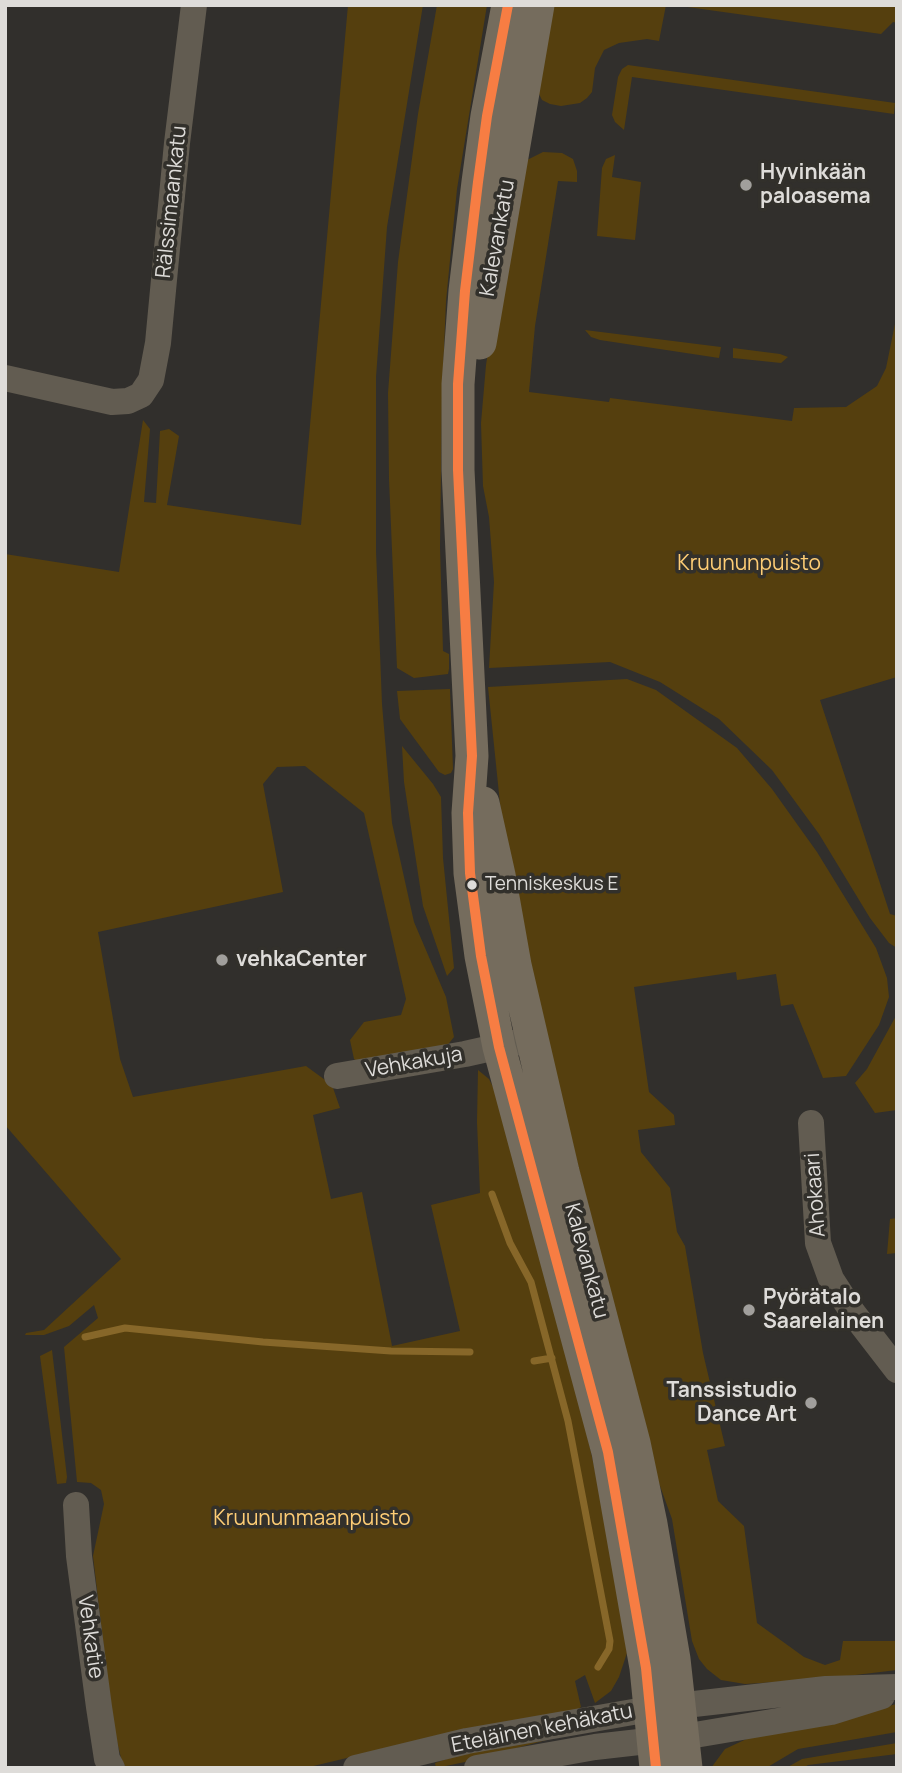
<!DOCTYPE html>
<meta charset="utf-8">
<style>
body{margin:0}
#map{position:relative;width:902px;height:1773px;overflow:hidden;background:#312f2c;font-family:Manrope,sans-serif}
canvas{display:block}
.frame{position:absolute;inset:0;border:7px solid #dedcd9;pointer-events:none}
</style>
<div id="map">
<canvas width="902" height="1773"></canvas>
<div class="frame"></div>
</div>
<script>
const ctx = document.querySelector('canvas').getContext('2d');
ctx.lineJoin = 'round';
function fillPath(path, color) {
  ctx.fillStyle = color;
  ctx.fill(path, 'evenodd');
}
function poly(rows) {
  const path = new Path2D();
  for (const r of rows) {
    path.moveTo(r[0], r[1]);
    for (let i = 2; i < r.length; i += 2) path.lineTo(r[i], r[i + 1]);
  }
  return path;
}
function trace(path, color, width, dash) {
  ctx.strokeStyle = color;
  ctx.lineWidth = width;
  ctx.lineCap = dash ? 'butt' : 'round';
  ctx.setLineDash(dash || []);
  ctx.stroke(path);
}
function write(font, color, halo, rows, align = 'center') {
  ctx.font = font + ' Manrope,sans-serif';
  ctx.lineWidth = 7;
  ctx.setLineDash([]);
  ctx.textBaseline = 'middle';
  ctx.strokeStyle = halo;
  ctx.fillStyle = color;
  for (const [text, x, y, turn = 0] of rows) {
    ctx.save();
    ctx.translate(x, y);
    ctx.rotate((+turn || 0) * Math.PI / 180);
    ctx.textAlign = isNaN(turn) ? turn : align;
    if (halo) ctx.strokeText(text, 0, 0);
    ctx.fillText(text, 0, 0);
    ctx.restore();
  }
}
const green = poly([
 [348,5,423,5,387,227,376,377,376,551,382,704,392,823,414,922,446,997,454,1037,446,1047,360,1063,354,1059,350,1040,364,1022,401,1015,406,999,364,813,305,766,277,767,263,784,283,892,98,932,120,1059,133,1097,306,1066,332,1085,340,1108,313,1115,331,1199,362,1192,392,1346,460,1331,431,1205,480,1193,477,1122,478,1070,489,1079,498,1097,579,1398,611,1543,627,1653,619,1677,611,1691,595,1703,585,1675,575,1681,581,1707,577,1710,397,1746,305,1768,126,1768,121,1758,113,1725,93,1556,104,1504,101,1490,91,1483,77,1482,64,1347,98,1318,94,1305,69,1326,44,1335,25,1335,26,1333,44,1330,121,1259,5,1125,5,554,119,572,143,420,150,429,144,502,156,503,160,431,169,429,179,436,167,505,301,525],
 [437,5,487,5,457,189,446,301,442,396,440,547,443,651,449,654,449,669,448,674,414,678,397,668,389,479,388,393,398,262,418,114],
 [548,5,666,5,659,41,647,39,619,43,604,50,595,68,592,92,587,98,580,103,561,106,550,104,542,100,537,90],
 [673,5,897,5,897,23,893,22,881,34],
 [628,65,895,103,894,114,632,77,624,130,615,122,612,115,618,77,622,69],
 [543,152,562,153,573,159,577,171,577,182,558,181,535,326,529,392,609,402,610,398,792,421,794,408,846,407,877,386,886,368,897,314,897,677,820,700,890,914,897,916,897,948,889,943,870,918,819,834,772,770,719,719,660,682,610,662,489,668,494,582,489,517,483,486,481,423,486,365,499,279,525,161],
 [615,155,612,177,641,182,635,240,597,236,602,168,606,159],
 [585,330,721,347,719,358,600,340,591,337],
 [733,348,780,354,788,357,781,363,733,358],
 [627,679,656,690,737,748,772,789,817,852,876,948,887,978,889,997,879,1025,846,1076,823,1078,793,1004,781,1006,776,974,737,980,736,972,634,987,649,1092,674,1115,675,1125,638,1130,641,1152,670,1188,677,1232,685,1246,703,1353,725,1446,707,1450,718,1501,744,1526,757,1623,804,1657,825,1665,840,1660,843,1641,897,1641,897,1670,822,1679,745,1684,721,1680,707,1669,699,1659,692,1641,672,1519,651,1461,530,971,501,813,488,687],
 [450,689,453,769,451,773,445,775,439,772,400,719,397,691],
 [402,746,433,784,441,797,443,858,454,968,447,976,423,906,404,782],
 [897,1014,897,1110,875,1113,855,1083,867,1069],
 [897,1218,897,1253,887,1254,890,1219],
 [52,1350,67,1477,66,1483,57,1484,40,1356],
 [897,1704,897,1732,798,1749,766,1768,711,1768,725,1749,753,1736],
 [550,1739,465,1762,436,1768,435,1763,472,1750],
 [897,1743,897,1754,808,1765,803,1768,786,1768,802,1759]
]);
const stream = poly([
 [492,1194,510,1243,531,1282,568,1421,610,1641,609,1649,598,1667],
 [85,1337,125,1328,263,1342,391,1351,470,1352],
 [534,1361,552,1358]
]);
const minor = poly([
 [5,378,112,402,128,401,141,395,151,380,158,343,177,143,194,5],
 [337,1076,465,1054,532,1039],
 [811,1123,818,1243,831,1279,853,1313,897,1370],
 [76,1505,79,1556,99,1707,107,1759,112,1768],
 [356,1768,467,1741,650,1709,826,1689,897,1687],
 [477,1768,595,1747,683,1737,831,1712,882,1696]
]);
const major = poly([
 [508,5,487,116,478,182,465,291,458,384,458,470,472,756,468,813,470,873,481,956,499,1047,608,1452,646,1668,656,1768],
 [480,343,538,5],
 [483,803,499,875,515,965,563,1172,634,1443,651,1524,674,1659,686,1768]
]);
const bus1 = poly([
 [508,5,487,116,478,182,465,291,458,384,458,470,472,756,468,813,470,873,481,956,499,1047,608,1452,646,1668,656,1768]
]);
const markers = [
 [746,185,7,"#a19f9c"],
 [472,885,6,"#dedcd9"],
 [222,960,7,"#a19f9c"],
 [749,1310,7,"#a19f9c"],
 [811,1403,7,"#a19f9c"]
];
const busNames = [
 ["Tenniskeskus E",485,885]
];
const poiNames = [
 ["Hyvinkään",760,173],
 ["paloasema",760,197],
 ["vehkaCenter",236,960],
 ["Pyörätalo",763,1298],
 ["Saarelainen",763,1322],
 ["Tanssistudio",797,1391,"right"],
 ["Dance Art",797,1415,"right"]
];
const streetNames = [
 ["Rälssimaankatu",172,202,-84],
 ["Kalevankatu",498,238,-80],
 ["Vehkakuja",414,1063,-10],
 ["Ahokaari",816,1195,-94],
 ["Kalevankatu",586,1261,75],
 ["Vehkatie",90,1637,82],
 ["Eteläinen kehäkatu",542,1729,-11]
];
const parkNames = [
 ["Kruununpuisto",749,564],
 ["Kruununmaanpuisto",312,1519]
];
fillPath(green, '#553f0e');
trace(stream, '#876729', 7);
trace(minor, '#625c51', 26);
trace(major, '#756c5d', 33);
trace(bus1, '#f77d43', 10);
for (const [x, y, r, color] of markers) {
  const dot = new Path2D();
  dot.arc(x, y, r, 0, 2 * Math.PI);
  ctx.fillStyle = color;
  ctx.fill(dot);
  trace(dot, '#32302b', 2.5);
}
write('19px', '#dedcd9', '#32302b', busNames, 'left');
write('bold 21px', '#dedcd9', '#32302b', poiNames, 'left');
write('21px', '#dedcd9', '#32302b', streetNames);
write('21px', '#fecd75', '#32302b', parkNames);
</script>
